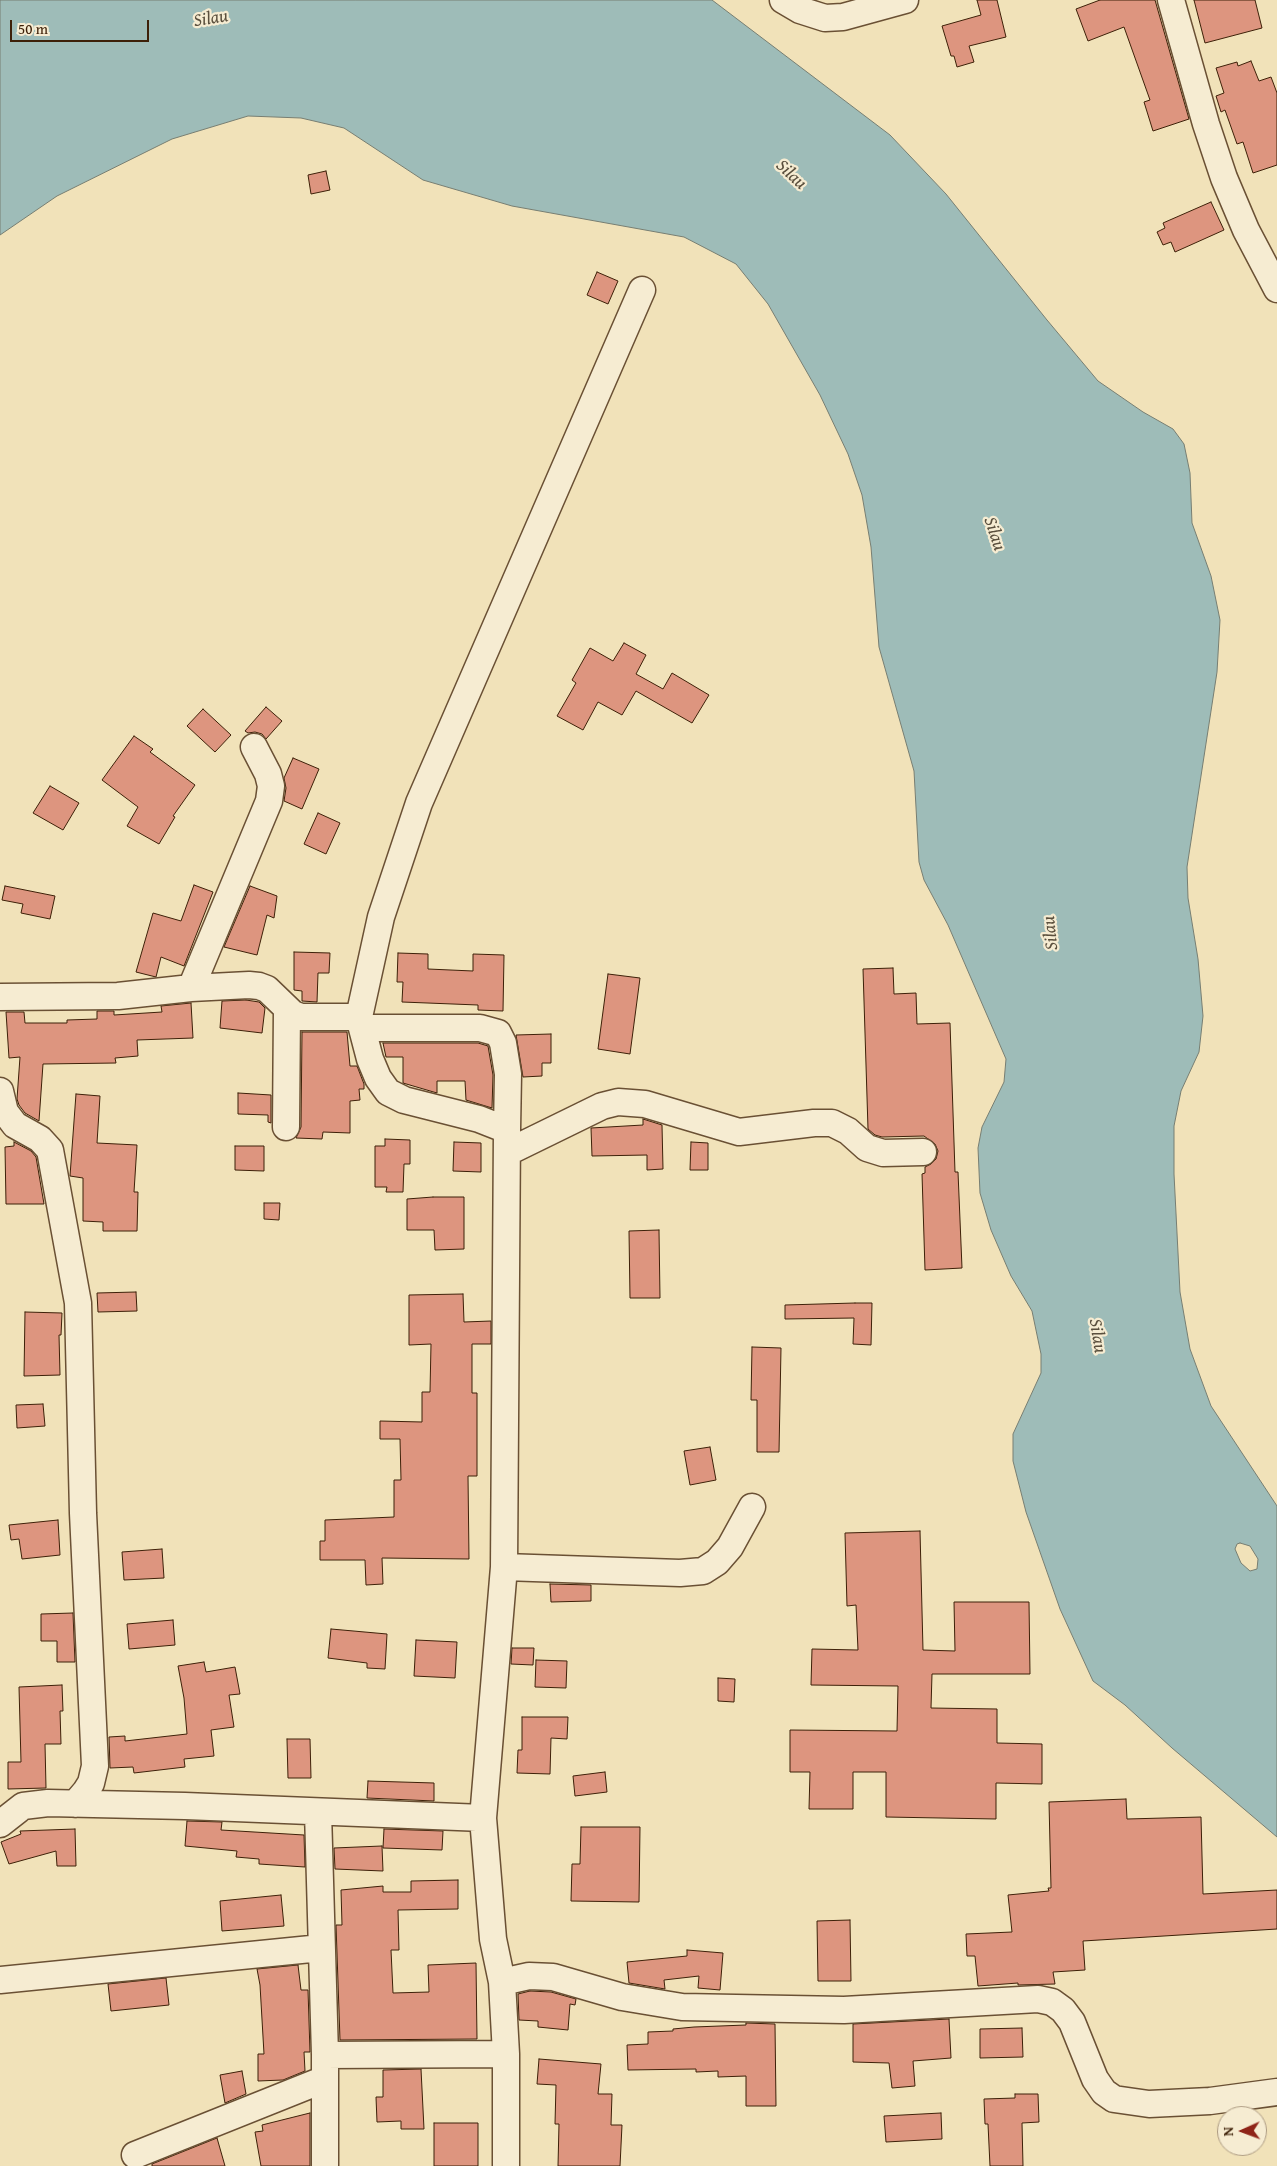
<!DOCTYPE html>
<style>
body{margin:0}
#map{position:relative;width:1277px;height:2166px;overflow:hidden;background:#f1e2b9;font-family:"Gentium Book Plus",serif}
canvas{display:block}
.north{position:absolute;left:1217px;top:2106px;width:50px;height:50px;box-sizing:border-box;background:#f6ecd2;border:1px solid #ac9a81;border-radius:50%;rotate:268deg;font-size:14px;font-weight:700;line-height:20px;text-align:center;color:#3d2008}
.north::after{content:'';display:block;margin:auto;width:18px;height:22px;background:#8f2418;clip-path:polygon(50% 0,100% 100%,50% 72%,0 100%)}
.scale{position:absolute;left:10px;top:20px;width:139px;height:22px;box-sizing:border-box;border:2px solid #3d2008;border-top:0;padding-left:6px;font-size:15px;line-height:18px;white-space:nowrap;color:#3d2008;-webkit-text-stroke:4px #f6ecd2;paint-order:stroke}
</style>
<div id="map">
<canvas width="1277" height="2166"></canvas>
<div class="north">N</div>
<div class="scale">50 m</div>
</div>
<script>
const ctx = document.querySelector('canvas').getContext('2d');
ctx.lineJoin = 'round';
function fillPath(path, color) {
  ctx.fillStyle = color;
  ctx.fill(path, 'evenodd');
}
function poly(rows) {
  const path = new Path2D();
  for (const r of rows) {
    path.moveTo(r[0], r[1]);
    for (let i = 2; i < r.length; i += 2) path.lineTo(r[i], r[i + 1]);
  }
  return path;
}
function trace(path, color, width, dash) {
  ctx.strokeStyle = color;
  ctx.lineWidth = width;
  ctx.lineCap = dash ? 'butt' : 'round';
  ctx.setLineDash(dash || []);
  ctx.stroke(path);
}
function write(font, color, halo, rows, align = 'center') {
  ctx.font = font + ' "Gentium Book Plus",serif';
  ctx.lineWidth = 4.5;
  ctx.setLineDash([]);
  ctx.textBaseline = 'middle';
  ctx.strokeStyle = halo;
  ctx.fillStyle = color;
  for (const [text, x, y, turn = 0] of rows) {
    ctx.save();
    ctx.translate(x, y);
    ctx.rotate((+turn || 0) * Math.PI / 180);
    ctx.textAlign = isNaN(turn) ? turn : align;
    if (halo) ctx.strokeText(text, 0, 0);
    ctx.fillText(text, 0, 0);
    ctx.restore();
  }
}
const water = poly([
 [0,0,712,0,890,135,946,194,1047,320,1098,381,1143,412,1173,429,1184,444,1190,473,1192,523,1211,576,1220,620,1217,672,1187,867,1188,898,1198,959,1203,1016,1199,1052,1181,1091,1174,1126,1174,1174,1180,1292,1190,1349,1211,1406,1277,1506,1277,1837,1172,1748,1125,1705,1093,1681,1060,1609,1026,1512,1013,1461,1013,1434,1041,1373,1041,1354,1032,1311,1011,1276,991,1230,980,1193,978,1148,982,1127,1004,1082,1006,1059,948,925,924,880,919,862,914,771,879,647,871,547,862,495,848,454,820,395,768,304,736,264,684,237,512,206,423,180,344,128,301,118,248,116,172,139,57,196,0,235,0,0],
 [1240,1543,1250,1546,1258,1559,1257,1569,1250,1571,1241,1563,1235,1549,1237,1544,1240,1543]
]);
const building = poly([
 [977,0,997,0,1006,37,969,46,974,62,957,67,954,56,951,56,942,26,981,15,977,0],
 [1100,0,1155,0,1189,119,1153,131,1144,102,1150,100,1124,27,1088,41,1076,9,1100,0],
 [1194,0,1255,0,1262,28,1205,43,1194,0],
 [1251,61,1259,81,1271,77,1277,93,1277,165,1253,173,1243,142,1237,144,1225,110,1221,112,1216,96,1224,93,1216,68,1237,62,1238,66,1251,61],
 [326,171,330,190,311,194,308,175,326,171],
 [1211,202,1224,230,1175,252,1171,242,1163,245,1157,232,1165,228,1163,223,1211,202],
 [597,272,618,281,608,304,587,295,597,272],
 [624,643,646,655,636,674,663,689,672,673,709,695,692,723,636,691,622,715,598,702,583,730,557,716,576,683,572,680,590,648,613,661,624,643],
 [266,707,282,721,266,739,262,734,255,732,248,733,245,731,266,707],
 [203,709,231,735,215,752,187,726,203,709],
 [134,736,153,749,150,752,195,785,173,816,175,817,159,844,127,826,138,807,102,780,134,736],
 [293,758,319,769,302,809,284,801,286,788,284,778,293,758],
 [50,786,79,803,63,830,33,813,50,786],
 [318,813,340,823,326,854,304,844,318,813],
 [194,885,213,892,184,966,161,957,156,977,136,972,153,913,181,921,194,885],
 [5,886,55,896,50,919,21,913,23,904,2,900,5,886],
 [250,886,277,896,274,918,267,915,257,955,224,947,250,886],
 [294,952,330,953,329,973,318,973,317,1002,302,1001,302,991,294,990,294,952],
 [398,953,428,954,428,969,473,971,473,954,504,955,503,1011,478,1010,478,1005,402,1002,403,982,397,982,398,953],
 [893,968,894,994,916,993,917,1024,950,1023,955,1172,958,1172,962,1268,925,1270,922,1174,925,1173,925,1167,931,1164,936,1159,938,1151,935,1144,924,1136,882,1137,875,1135,868,1129,863,969,893,968],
 [608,974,640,978,630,1054,598,1049,608,974],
 [246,1000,259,1002,265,1008,262,1033,220,1028,222,1001,246,1000],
 [191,1003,193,1038,137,1040,138,1056,115,1058,116,1063,43,1064,39,1121,25,1113,19,1105,17,1099,20,1057,9,1058,6,1012,24,1012,25,1023,67,1023,67,1020,97,1019,97,1011,114,1011,114,1015,162,1012,161,1006,191,1003],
 [302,1032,347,1032,350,1066,357,1066,364,1084,364,1089,359,1089,360,1100,350,1101,350,1133,323,1132,322,1139,296,1138,301,1127,302,1032],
 [551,1034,551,1063,542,1063,542,1076,523,1077,516,1035,551,1034],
 [383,1043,478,1043,488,1046,493,1075,492,1108,466,1100,465,1081,437,1081,437,1093,403,1083,403,1057,386,1057,383,1043],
 [238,1093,271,1095,271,1123,268,1122,268,1115,238,1114,238,1093],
 [76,1094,100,1096,97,1143,137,1145,134,1192,138,1192,137,1231,103,1231,103,1222,83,1221,83,1178,70,1176,76,1094],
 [643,1119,662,1125,663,1169,647,1170,647,1155,592,1156,591,1128,643,1125,643,1119],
 [385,1139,410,1140,410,1164,404,1164,403,1192,386,1192,387,1187,375,1187,375,1146,385,1146,385,1139],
 [14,1142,31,1151,36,1157,44,1204,6,1204,5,1147,14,1146,14,1142],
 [454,1142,481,1143,481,1172,453,1171,454,1142],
 [691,1142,708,1143,708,1170,690,1170,691,1142],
 [235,1146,264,1146,264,1171,235,1170,235,1146],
 [433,1197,464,1197,464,1249,435,1250,434,1230,407,1230,407,1199,433,1197],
 [264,1203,280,1203,279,1220,264,1219,264,1203],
 [659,1230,660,1298,630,1298,629,1231,659,1230],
 [136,1292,137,1311,98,1312,97,1293,136,1292],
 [463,1294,464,1322,491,1321,491,1344,472,1344,472,1393,477,1393,477,1476,468,1476,469,1559,382,1558,383,1584,366,1585,365,1560,320,1560,320,1541,325,1541,325,1520,394,1517,394,1480,401,1480,400,1439,380,1439,380,1421,422,1422,422,1392,430,1392,431,1344,409,1345,409,1295,463,1294],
 [855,1303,872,1303,871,1345,853,1344,854,1318,785,1319,785,1305,855,1303],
 [25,1312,62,1313,61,1335,59,1335,60,1375,24,1376,25,1312],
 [752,1347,781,1348,779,1452,757,1452,757,1400,751,1400,752,1347],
 [43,1404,45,1426,17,1428,16,1405,43,1404],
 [710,1447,716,1480,690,1485,684,1451,710,1447],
 [58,1520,60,1555,22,1559,19,1539,11,1540,9,1525,58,1520],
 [920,1531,923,1650,955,1651,954,1602,1029,1602,1030,1674,932,1674,931,1708,997,1709,997,1743,1042,1744,1042,1784,996,1783,996,1819,886,1817,886,1772,853,1772,853,1809,809,1809,810,1772,790,1772,790,1730,897,1731,898,1686,811,1685,812,1649,858,1650,856,1605,847,1606,845,1533,920,1531],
 [162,1549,164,1578,124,1580,122,1552,162,1549],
 [550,1584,591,1585,591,1601,551,1602,550,1584],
 [73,1613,75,1662,57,1662,57,1641,41,1641,41,1614,73,1613],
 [173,1620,175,1645,129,1649,127,1624,173,1620],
 [331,1629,387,1634,385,1669,367,1668,367,1663,328,1658,331,1629],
 [416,1640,457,1642,455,1678,414,1676,416,1640],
 [512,1648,534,1648,533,1665,511,1664,512,1648],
 [536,1660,567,1661,566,1688,535,1687,536,1660],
 [204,1662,206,1672,235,1667,240,1694,229,1695,234,1727,211,1730,214,1756,184,1759,185,1767,134,1773,133,1767,110,1768,109,1737,125,1736,125,1741,187,1734,184,1698,178,1666,204,1662],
 [718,1678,735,1679,734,1702,718,1701,718,1678],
 [62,1685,63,1711,60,1711,61,1744,45,1744,46,1788,8,1789,8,1762,21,1762,19,1687,62,1685],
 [522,1717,568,1717,567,1739,551,1738,550,1774,517,1773,518,1750,522,1750,522,1717],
 [287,1739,310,1739,311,1778,288,1778,287,1739],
 [605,1772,607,1792,575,1796,573,1776,605,1772],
 [368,1781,434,1783,434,1801,367,1798,368,1781],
 [1126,1799,1127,1819,1201,1817,1203,1894,1277,1890,1277,1929,1083,1941,1085,1970,1053,1972,1055,1984,1018,1985,1018,1983,978,1986,975,1956,967,1956,966,1934,1012,1932,1008,1895,1049,1891,1048,1888,1051,1888,1049,1802,1126,1799],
 [187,1821,222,1822,221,1830,304,1835,305,1867,259,1864,259,1859,236,1857,237,1851,185,1846,187,1821],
 [581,1827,640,1827,639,1902,571,1901,572,1864,580,1864,581,1827],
 [75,1829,76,1866,57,1866,56,1851,9,1864,1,1842,21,1834,20,1831,75,1829],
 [384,1829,443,1831,442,1850,383,1848,384,1829],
 [382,1846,383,1871,335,1869,334,1848,382,1846],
 [458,1880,458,1909,398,1910,399,1950,391,1950,393,1993,429,1992,428,1965,476,1963,477,2039,340,2040,336,1925,342,1925,341,1890,383,1886,383,1892,411,1892,411,1881,458,1880],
 [281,1895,284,1926,222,1931,220,1901,281,1895],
 [850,1920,851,1981,818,1981,817,1921,850,1920],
 [687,1950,723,1953,720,1990,698,1988,699,1976,664,1980,665,1989,629,1983,627,1962,687,1956,687,1950],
 [298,1965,301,1990,308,1990,310,2052,304,2052,305,2071,283,2080,258,2081,258,2054,264,2054,260,1985,257,1969,298,1965],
 [166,1978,169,2005,111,2011,108,1984,166,1978],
 [530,1991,551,1992,576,1999,575,2005,570,2004,568,2030,538,2027,538,2021,519,2020,518,1994,530,1991],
 [949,2019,951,2058,913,2061,915,2086,892,2088,889,2063,853,2062,853,2024,949,2019],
 [746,2023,775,2024,776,2106,746,2106,746,2076,718,2077,718,2071,696,2072,696,2069,628,2070,627,2045,648,2044,648,2032,673,2031,673,2029,694,2027,746,2025,746,2023],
 [1022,2028,1023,2057,980,2058,980,2029,1022,2028],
 [539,2059,601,2064,598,2094,612,2094,611,2125,622,2125,620,2166,558,2166,559,2124,555,2124,556,2085,537,2084,539,2059],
 [421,2069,424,2129,401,2129,401,2121,377,2122,376,2097,383,2097,383,2070,421,2069],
 [242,2071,246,2094,225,2103,220,2075,242,2071],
 [1015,2094,1038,2094,1039,2122,1022,2123,1023,2166,990,2166,988,2124,985,2124,984,2099,1015,2098,1015,2094],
 [310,2113,310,2166,261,2166,255,2132,263,2131,262,2125,310,2113],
 [941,2113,942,2139,886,2142,884,2116,941,2113],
 [434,2123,478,2123,478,2166,434,2166,434,2123],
 [217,2138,225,2166,152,2166,152,2164,217,2138]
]);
const minor = poly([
 [783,0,800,10,825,18,843,17,905,0],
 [1171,0,1206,124,1224,178,1246,230,1277,289],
 [191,988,269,801,271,786,268,774,254,747],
 [0,997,118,996,191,988,249,985,259,986,267,989,293,1014,301,1017,359,1017,370,1059,378,1078,388,1092,404,1100,479,1119,507,1130,504,1567,483,1818,493,1939,502,1982,506,2054,506,2166],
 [359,1017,381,917,419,803,642,290],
 [364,1028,480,1028,498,1033,503,1043,508,1074,507,1130],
 [0,1091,5,1112,15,1125,40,1139,50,1150,78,1303,83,1513,95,1766,91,1783,86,1791,75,1804],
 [286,1127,287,1009],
 [508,1152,602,1106,618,1102,645,1104,739,1132,814,1123,832,1123,848,1131,867,1148,883,1153,923,1152],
 [504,1567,680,1573,703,1571,717,1562,730,1547,752,1507],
 [318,1812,325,2055,325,2166],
 [0,1824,23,1806,48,1803,185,1806,483,1818],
 [0,1980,321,1948],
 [502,1982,529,1976,553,1977,622,1997,682,2007,844,2010,1038,1999,1052,2002,1063,2010,1072,2022,1095,2079,1104,2092,1114,2099,1149,2104,1210,2101,1277,2092],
 [325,2055,506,2054],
 [135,2155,325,2079]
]);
const waterNames = [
 ["Silau",211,19,-9],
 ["Silau",791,175,43],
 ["Silau",994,534,72],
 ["Silau",1051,933,-96],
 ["Silau",1097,1336,81]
];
fillPath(water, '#9ebcb8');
trace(water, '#777e72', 1);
fillPath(building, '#dd957f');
trace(building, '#3d2008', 1);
trace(minor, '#6a5034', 29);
trace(minor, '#f6ecd2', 26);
write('italic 18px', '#5a4f3d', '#f6ecd2', waterNames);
</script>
